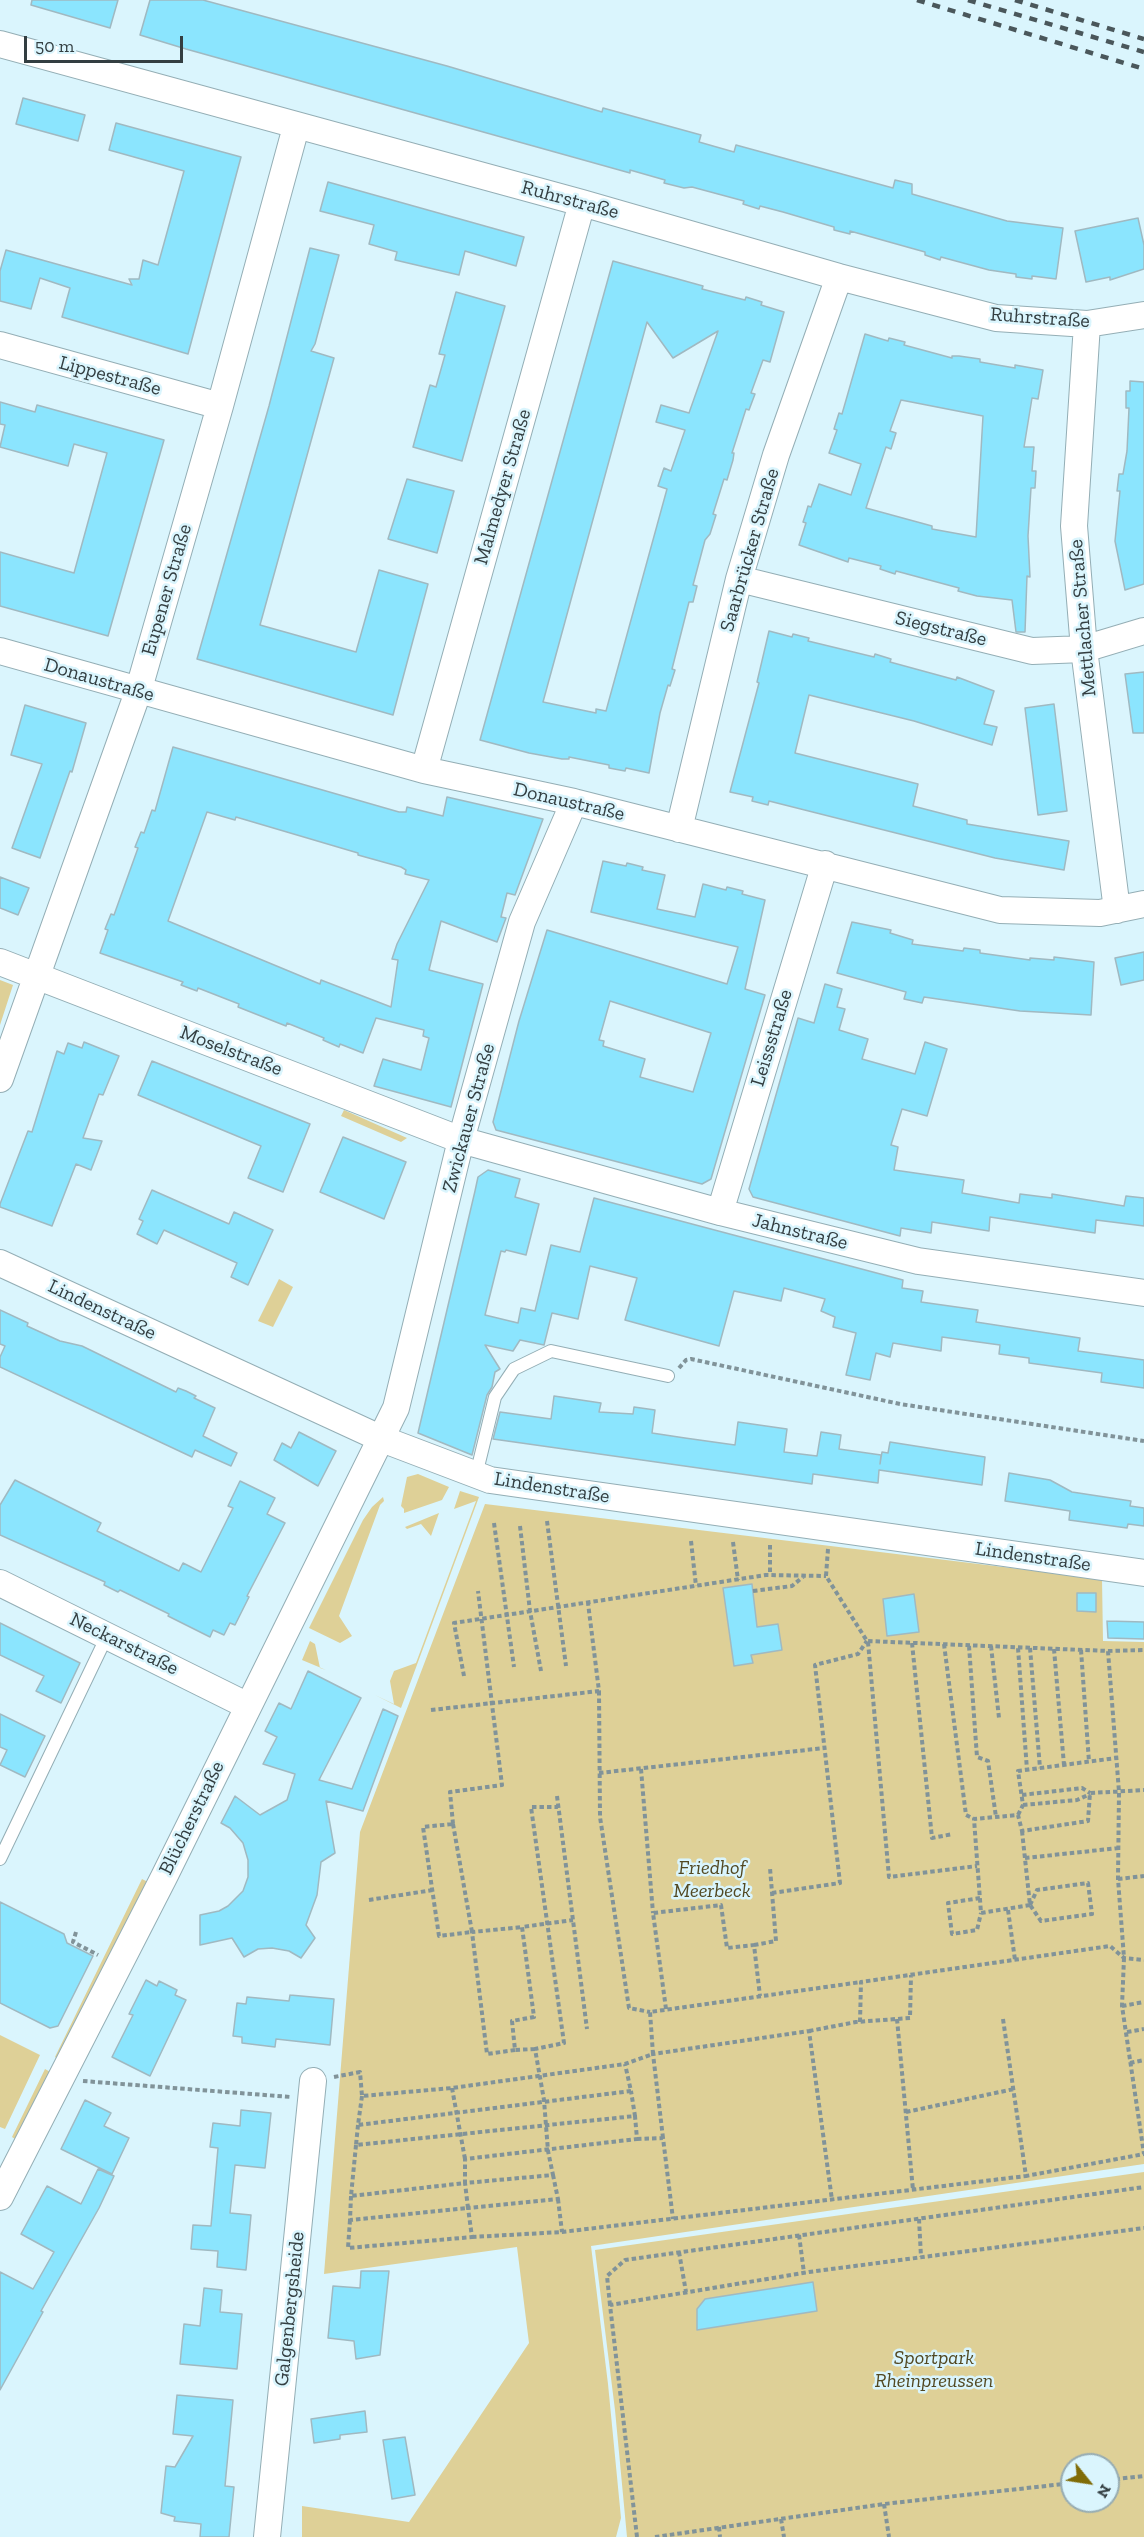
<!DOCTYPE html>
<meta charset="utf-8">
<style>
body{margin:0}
#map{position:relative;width:1144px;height:2537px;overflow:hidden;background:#daf5fd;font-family:"Zilla Slab",serif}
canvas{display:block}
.north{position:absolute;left:1060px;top:2453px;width:60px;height:60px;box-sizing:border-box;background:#daf5fd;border:2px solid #97acb2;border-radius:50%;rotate:120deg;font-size:16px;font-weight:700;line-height:24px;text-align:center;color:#333e41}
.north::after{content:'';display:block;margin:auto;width:21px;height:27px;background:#806c07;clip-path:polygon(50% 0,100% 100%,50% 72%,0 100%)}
.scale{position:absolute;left:24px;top:36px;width:159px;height:27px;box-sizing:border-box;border:3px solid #333e41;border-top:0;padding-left:8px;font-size:18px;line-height:21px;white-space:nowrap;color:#333e41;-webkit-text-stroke:4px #daf5fd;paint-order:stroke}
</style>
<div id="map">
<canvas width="1144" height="2537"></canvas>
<div class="north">N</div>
<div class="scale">50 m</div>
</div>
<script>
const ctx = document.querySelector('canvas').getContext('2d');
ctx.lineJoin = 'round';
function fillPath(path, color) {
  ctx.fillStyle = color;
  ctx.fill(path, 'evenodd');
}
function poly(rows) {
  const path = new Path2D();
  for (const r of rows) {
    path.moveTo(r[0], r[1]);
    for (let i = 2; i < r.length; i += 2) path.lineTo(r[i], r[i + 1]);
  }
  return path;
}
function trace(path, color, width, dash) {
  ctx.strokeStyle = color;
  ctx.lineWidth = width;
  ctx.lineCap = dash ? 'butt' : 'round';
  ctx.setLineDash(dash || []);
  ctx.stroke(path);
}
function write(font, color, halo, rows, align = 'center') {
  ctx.font = font + ' "Zilla Slab",serif';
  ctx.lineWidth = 5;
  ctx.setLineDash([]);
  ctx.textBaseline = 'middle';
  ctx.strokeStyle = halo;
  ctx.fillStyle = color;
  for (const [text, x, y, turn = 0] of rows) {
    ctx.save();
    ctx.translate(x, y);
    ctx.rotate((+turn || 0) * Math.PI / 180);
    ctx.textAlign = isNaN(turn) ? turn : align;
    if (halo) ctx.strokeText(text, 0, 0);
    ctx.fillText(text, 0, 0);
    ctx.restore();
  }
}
const green = poly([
 [0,980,13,985,0,1025],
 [344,1110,407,1138,401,1142,341,1116],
 [279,1279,293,1287,273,1327,258,1321],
 [418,1474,449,1487,442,1500,404,1513,404,1509,401,1506,407,1477],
 [460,1491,479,1497,401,1708,375,1695,394,1704,390,1681,394,1671,416,1663,476,1501,454,1509],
 [383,1497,384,1501,380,1505,339,1616,352,1636,340,1643,309,1628,363,1520,372,1507],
 [485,1504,1102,1579,1103,1641,1144,1642,1144,2164,591,2246,608,2384,621,2518,616,2537,302,2537,302,2506,409,2522,529,2343,517,2247,324,2274,360,1832],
 [439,1513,431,1536,421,1524,407,1529,405,1527],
 [310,1641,315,1644,320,1668,326,1670,302,1660],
 [142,1879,148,1882,60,2061,55,2057],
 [0,2035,40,2055,5,2129,0,2127],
 [45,2069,54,2074,18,2141,12,2137],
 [1144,2172,1144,2537,627,2537,615,2410,595,2250],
 [1072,2465,1108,2465,1108,2501,1072,2501]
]);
const building = poly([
 [32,0,118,0,110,28,31,5,32,0],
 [150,0,203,0,447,66,602,112,603,108,701,135,699,142,734,152,736,145,893,188,895,180,912,184,912,194,1007,221,1063,228,1056,279,1032,276,1032,279,1016,277,1016,274,989,270,941,257,940,260,925,255,925,252,850,231,850,234,834,230,834,227,783,212,760,206,759,209,743,204,744,201,692,187,684,188,664,183,665,180,630,170,630,173,186,49,140,35,150,0],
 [23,98,85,115,78,141,16,124,23,98],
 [116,123,241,157,188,354,62,317,70,288,40,278,31,309,0,301,0,271,6,250,132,285,129,279,139,279,143,260,158,265,184,171,109,150,116,123],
 [328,182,524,237,516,266,465,251,459,275,395,260,397,252,369,244,374,225,320,211,328,182],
 [1138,218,1144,245,1144,269,1110,280,1110,277,1086,282,1075,231,1138,218],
 [310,248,339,255,315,344,311,351,334,358,260,625,356,652,379,570,428,584,393,715,197,659,269,406,310,248],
 [613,261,703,286,702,289,745,300,746,297,762,302,761,305,784,312,770,362,763,360,751,393,755,394,749,410,746,409,732,453,734,453,733,460,727,480,724,479,713,514,716,515,710,534,705,540,693,585,697,586,693,602,689,602,672,669,675,670,670,686,668,685,660,713,649,773,626,768,625,771,609,768,609,765,569,757,569,759,562,759,529,753,480,740,613,261],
 [647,322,673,358,718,331,689,413,661,405,656,422,685,430,671,471,664,468,658,486,667,489,606,711,596,709,596,713,543,702,647,322],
 [456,292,505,306,462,461,413,447,430,385,436,387,445,355,439,354,456,292],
 [865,334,888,341,889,338,905,342,904,345,952,358,952,356,959,356,980,359,980,362,1015,368,1015,365,1043,370,1038,399,1032,398,1024,447,1034,447,1032,471,1036,471,1035,488,1031,488,1028,536,1030,577,1027,576,1025,632,1016,632,1012,600,977,596,958,591,959,588,896,571,895,574,880,569,881,566,849,558,848,562,799,545,806,523,803,522,806,513,808,506,811,507,819,484,851,495,861,464,829,453,837,430,834,429,839,413,842,414,865,334],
 [901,400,983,416,976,537,932,529,932,526,866,508,886,447,891,449,896,433,890,431,901,400],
 [1130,381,1144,382,1144,584,1125,590,1115,541,1120,491,1117,491,1119,474,1123,474,1127,451,1129,408,1126,408,1126,391,1130,391,1130,381],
 [0,402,35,412,37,405,164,440,108,636,0,606,0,552,74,573,107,453,74,444,68,466,0,447,5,425,0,424,0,402],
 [407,479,454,491,437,553,388,539,407,479],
 [769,631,792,637,793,634,809,638,808,641,874,657,875,654,891,659,890,662,956,680,957,677,994,691,984,724,997,727,992,745,914,721,809,695,795,753,918,784,913,806,967,820,967,824,1069,841,1064,870,995,858,769,801,768,805,752,801,753,797,730,792,759,683,757,682,769,631],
 [1144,672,1144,733,1133,733,1125,674,1144,672],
 [1054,704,1067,811,1038,815,1025,708,1054,704],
 [25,705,86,723,72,772,70,771,40,858,12,848,42,764,11,755,25,705],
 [173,747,399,812,406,812,407,807,443,816,447,797,543,819,515,895,507,893,501,917,506,918,497,942,441,921,429,970,483,984,451,1107,374,1086,383,1059,421,1070,429,1038,423,1036,424,1030,376,1018,363,1053,340,1044,339,1047,323,1040,324,1038,287,1023,286,1026,238,1007,239,1004,198,988,197,991,181,985,183,982,100,953,108,930,105,929,111,914,114,915,138,848,135,847,141,832,144,833,152,810,155,811,173,747],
 [207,812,235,820,236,817,358,853,358,855,401,867,406,870,405,874,429,880,397,944,392,959,398,960,391,1007,321,980,320,984,168,921,207,812],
 [603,861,626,866,627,863,643,867,642,870,665,875,657,909,695,917,703,884,726,890,727,887,743,891,742,894,765,900,745,989,765,995,711,1179,702,1184,496,1130,493,1122,519,1021,547,930,727,984,738,947,591,912,603,861],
 [610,1001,711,1033,693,1092,640,1077,645,1059,603,1046,604,1041,599,1040,610,1001],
 [0,877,29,888,18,915,0,908,0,877],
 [852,922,891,930,890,933,913,940,912,944,963,951,964,948,980,950,980,953,1030,960,1030,958,1054,960,1054,957,1094,962,1091,1015,1020,1011,924,997,922,1003,904,999,906,992,837,973,852,922],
 [1144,952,1144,980,1121,985,1115,958,1144,952],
 [825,984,842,989,837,1007,845,1009,839,1030,868,1039,862,1059,915,1074,925,1042,947,1049,927,1116,902,1109,891,1145,898,1147,894,1170,964,1180,962,1193,1019,1203,1020,1194,1052,1198,1052,1194,1124,1206,1126,1196,1144,1198,1144,1226,1096,1220,1095,1233,990,1217,989,1231,932,1222,931,1233,901,1228,900,1236,753,1197,749,1189,798,1018,814,1023,825,984],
 [84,1042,119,1056,103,1095,99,1094,83,1138,102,1141,91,1170,76,1164,52,1226,0,1207,0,1204,28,1131,32,1132,57,1051,64,1054,68,1043,82,1048,84,1042],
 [152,1061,310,1124,283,1192,248,1178,261,1146,138,1095,152,1061],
 [343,1137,406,1162,384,1219,320,1192,343,1137],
 [488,1170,520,1179,515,1197,539,1204,526,1255,506,1250,505,1252,501,1251,485,1315,518,1323,521,1308,535,1311,551,1245,580,1252,594,1198,903,1280,902,1288,923,1291,921,1302,978,1310,976,1322,1080,1338,1078,1351,1144,1360,1144,1388,1101,1382,1102,1373,1029,1363,1029,1358,999,1354,1000,1345,942,1337,941,1351,893,1343,890,1357,876,1353,870,1380,846,1375,856,1333,833,1327,835,1317,821,1311,825,1299,784,1288,781,1301,734,1291,719,1346,625,1320,637,1278,590,1266,578,1319,552,1313,544,1345,520,1340,513,1351,485,1345,500,1369,495,1372,492,1387,487,1395,472,1455,418,1433,475,1191,478,1177,488,1170],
 [152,1190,229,1224,234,1212,273,1230,248,1285,231,1277,237,1263,164,1230,157,1244,137,1234,143,1221,139,1219,152,1190],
 [0,1310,28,1323,27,1326,60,1341,82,1346,176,1392,178,1388,186,1391,196,1396,194,1398,215,1408,203,1436,237,1453,231,1466,195,1450,192,1457,0,1367,0,1357,5,1346,0,1344,0,1310],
 [554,1396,601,1403,599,1412,633,1414,634,1407,655,1410,652,1433,685,1438,735,1445,738,1422,787,1429,784,1452,817,1456,821,1432,841,1435,839,1449,881,1455,880,1464,882,1452,888,1453,890,1442,985,1457,982,1485,879,1470,878,1483,813,1474,812,1484,493,1439,500,1412,551,1419,554,1396],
 [299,1432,336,1451,318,1486,274,1460,282,1443,291,1448,299,1432],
 [1009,1473,1050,1480,1072,1492,1131,1501,1130,1506,1144,1508,1144,1526,1128,1524,1127,1528,1069,1520,1070,1511,1005,1501,1009,1473],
 [15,1480,101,1523,97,1531,179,1571,183,1563,201,1572,233,1508,228,1506,240,1481,275,1498,267,1514,285,1523,247,1596,249,1597,235,1625,230,1623,224,1635,213,1630,210,1637,168,1616,169,1614,120,1590,118,1592,104,1585,105,1582,0,1535,0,1505,15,1480],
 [752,1584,757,1627,778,1624,782,1650,751,1655,753,1663,734,1666,723,1588,752,1584],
 [1077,1593,1096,1593,1096,1612,1077,1611,1077,1593],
 [914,1594,919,1632,887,1636,883,1599,914,1594],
 [1107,1621,1144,1622,1144,1639,1108,1638,1107,1621],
 [0,1623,80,1663,61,1703,36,1691,44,1676,0,1655,0,1623],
 [308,1671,361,1698,319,1780,352,1789,383,1709,398,1716,363,1811,326,1801,335,1853,321,1862,317,1895,306,1925,315,1938,301,1958,289,1951,272,1948,258,1949,244,1957,232,1938,200,1945,200,1915,219,1911,228,1906,243,1891,248,1877,248,1860,243,1843,230,1828,221,1823,235,1796,260,1815,287,1800,295,1774,263,1764,277,1737,265,1731,279,1703,291,1709,308,1671],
 [0,1714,45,1736,25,1777,0,1765,7,1750,0,1747,0,1714],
 [0,1902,64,1934,67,1943,93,1956,58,2026,50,2028,0,2003,0,1902],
 [146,1980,157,1986,159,1981,177,1990,175,1995,186,2000,150,2076,112,2057,133,2015,129,2014,146,1980],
 [290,1995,334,1999,330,2045,276,2039,275,2047,242,2043,242,2037,233,2036,237,2003,246,2004,247,1997,289,2001,290,1995],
 [85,2100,111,2113,104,2126,129,2138,112,2174,61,2149,85,2100],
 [241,2110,271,2113,265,2168,235,2165,230,2213,251,2215,246,2270,217,2267,218,2251,191,2249,193,2225,211,2226,218,2148,210,2147,213,2123,240,2126,241,2110],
 [98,2169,114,2176,99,2208,41,2311,43,2312,0,2390,0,2272,33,2289,54,2252,21,2234,47,2186,81,2204,98,2169],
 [361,2271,389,2271,380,2355,356,2359,354,2341,328,2338,333,2286,360,2288,361,2271],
 [813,2282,817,2311,697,2330,697,2309,705,2299,813,2282],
 [204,2288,222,2290,220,2312,242,2314,237,2369,180,2364,184,2324,200,2326,204,2288],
 [177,2395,233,2400,225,2486,234,2487,229,2537,200,2537,201,2524,174,2521,175,2517,161,2513,166,2466,175,2467,193,2436,173,2434,177,2395],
 [365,2411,367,2432,340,2435,340,2439,314,2443,311,2419,365,2411],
 [405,2437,415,2495,392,2499,383,2440,405,2437]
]);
const path = poly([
 [679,1368,686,1360,691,1359,900,1404,1144,1441],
 [547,1521,566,1666],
 [494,1523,514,1667],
 [520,1526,530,1611,541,1671],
 [691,1541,696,1586],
 [733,1542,738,1580],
 [770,1545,770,1575],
 [828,1549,826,1576,867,1641,1108,1651,1119,1792,1118,1879,1124,1958,1122,2006,1144,2154],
 [753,1591,792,1586,804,1576],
 [868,1642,889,1877,977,1866],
 [912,1643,932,1838,953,1834],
 [944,1644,966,1815,974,1819],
 [969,1646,977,1757,988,1761,996,1817],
 [991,1646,999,1718],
 [1018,1648,1027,1770],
 [1030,1648,1040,1768],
 [1054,1649,1064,1765],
 [1081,1650,1089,1762],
 [1108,1651,1144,1650],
 [464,1676,454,1623,766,1575,826,1576],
 [599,1691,600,1817,629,2008,650,2012],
 [431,1710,599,1691,588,1603],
 [641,1769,653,1913],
 [599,1773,824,1748],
 [1022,1795,1082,1788,1090,1793],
 [557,1796,587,2029],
 [1023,1805,1077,1800,1090,1794],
 [1018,1815,1023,1805,1018,1771,1116,1758],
 [453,1824,472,1932,439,1936,423,1827,453,1824],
 [453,1824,450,1792,502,1785,478,1591],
 [1022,1831,1030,1905,1041,1921,1092,1914,1088,1883,1037,1890,1030,1905],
 [1025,1858,1119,1848],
 [1118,1879,1144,1876],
 [772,1893,840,1883,815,1665,858,1654,867,1641],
 [980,1898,948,1903,952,1934,977,1930,981,1913],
 [369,1900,433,1890],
 [1030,1905,981,1913,974,1819,1018,1815,1022,1831,1088,1821,1090,1793,1144,1790],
 [1008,1910,1015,1960],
 [76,1932,73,1942,98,1955],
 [754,1945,776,1941,770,1868],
 [1122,2006,1144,2002],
 [666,2009,653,1913,721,1905,727,1948,754,1945,760,1996],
 [897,2019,913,2190],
 [1003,2019,1026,2176,1144,2154],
 [860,2022,861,1982,1110,1946,1124,1958,1144,1960],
 [809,2031,856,2022,910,2018,911,1975],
 [1127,2032,1144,2029],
 [535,2049,515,2050,512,2021,534,2017,522,1927,573,1920],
 [515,2050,487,2054,472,1932,522,1927],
 [1130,2063,1144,2060],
 [334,2077,360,2072,362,2096,452,2088,625,2064,653,2054,650,2012,861,1982],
 [83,2081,291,2097],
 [452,2088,465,2159],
 [362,2096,358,2125,631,2091,625,2064],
 [906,2112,1014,2089],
 [358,2125,356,2145,635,2116,631,2091],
 [663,2138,653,2054,809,2031,832,2200],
 [637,2139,663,2138,673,2219],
 [356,2145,351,2196,465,2183,465,2159,637,2139,635,2116],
 [351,2196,350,2220,468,2208,465,2183,553,2175,548,2151,544,2100,535,2049,564,2043,531,1807,558,1807],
 [558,2199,562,2232],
 [919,2219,921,2257],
 [350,2220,348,2248,472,2237,468,2208,558,2199,553,2175],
 [799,2235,804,2273],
 [472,2237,562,2232,1026,2176],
 [679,2252,686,2292],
 [610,2305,607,2276,625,2260,1144,2187],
 [1108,2480,1144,2476],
 [884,2504,889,2537],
 [781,2519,784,2537],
 [719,2527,720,2537],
 [637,2537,610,2305,809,2272,1144,2228],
 [655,2537,884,2504,1072,2483]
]);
const service = poly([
 [476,1475,495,1397,514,1369,551,1351,668,1376],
 [0,1859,107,1636]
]);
const minor = poly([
 [0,44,582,203,839,277,996,318,1087,324,1144,315],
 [1087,324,1074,526,1084,649,1117,910],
 [0,345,220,406],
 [739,579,1032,651,1084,649,1144,631],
 [0,651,424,770,574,802,1000,910,1100,913,1144,904],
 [424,770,582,203],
 [679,829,739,579,776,455,839,277],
 [0,962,461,1140,720,1212,918,1261,1144,1293],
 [0,1079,138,692,220,406,296,127],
 [720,1212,825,864],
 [0,1263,382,1439,490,1480,1144,1573],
 [0,1583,248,1706],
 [0,2197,164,1877,396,1408,461,1140,522,922,574,802],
 [267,2537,313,2081]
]);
const rail = poly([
 [917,0,1144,69],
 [968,0,1144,52],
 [1015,0,1144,39]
]);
const streetNames = [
 ["Ruhrstraße",570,200,15],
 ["Ruhrstraße",1040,318,4],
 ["Lippestraße",110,376,15],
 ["Malmedyer Straße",503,487,-74],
 ["Saarbrücker Straße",750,550,-74],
 ["Eupener Straße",167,590,-74],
 ["Mettlacher Straße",1083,618,-95],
 ["Siegstraße",941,629,14],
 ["Donaustraße",99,680,16],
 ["Donaustraße",569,802,13],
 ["Leissstraße",772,1038,-73],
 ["Moselstraße",231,1051,21],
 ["Zwickauer Straße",469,1118,-75],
 ["Jahnstraße",800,1232,14],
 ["Lindenstraße",102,1310,25],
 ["Lindenstraße",552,1488,9],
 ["Lindenstraße",1033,1557,8],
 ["Neckarstraße",124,1644,26],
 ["Blücherstraße",192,1818,-64],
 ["Galgenbergsheide",290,2309,-84]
];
const parkNames = [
 ["Friedhof",712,1868],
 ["Meerbeck",712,1891],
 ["Sportpark",934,2358],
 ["Rheinpreussen",934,2381]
];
fillPath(green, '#ded097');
fillPath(building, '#8be5fe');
trace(building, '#a0b9c1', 1.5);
trace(service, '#94aeb5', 14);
trace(minor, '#94aeb5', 28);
trace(path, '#819399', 4, [4.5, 3]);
trace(service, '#fff', 12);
trace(minor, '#fff', 26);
trace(rail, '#4a575b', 4.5, [8, 8]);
write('20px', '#333e41', '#daf5fd', streetNames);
write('italic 20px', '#524821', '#daf5fd', parkNames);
</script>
